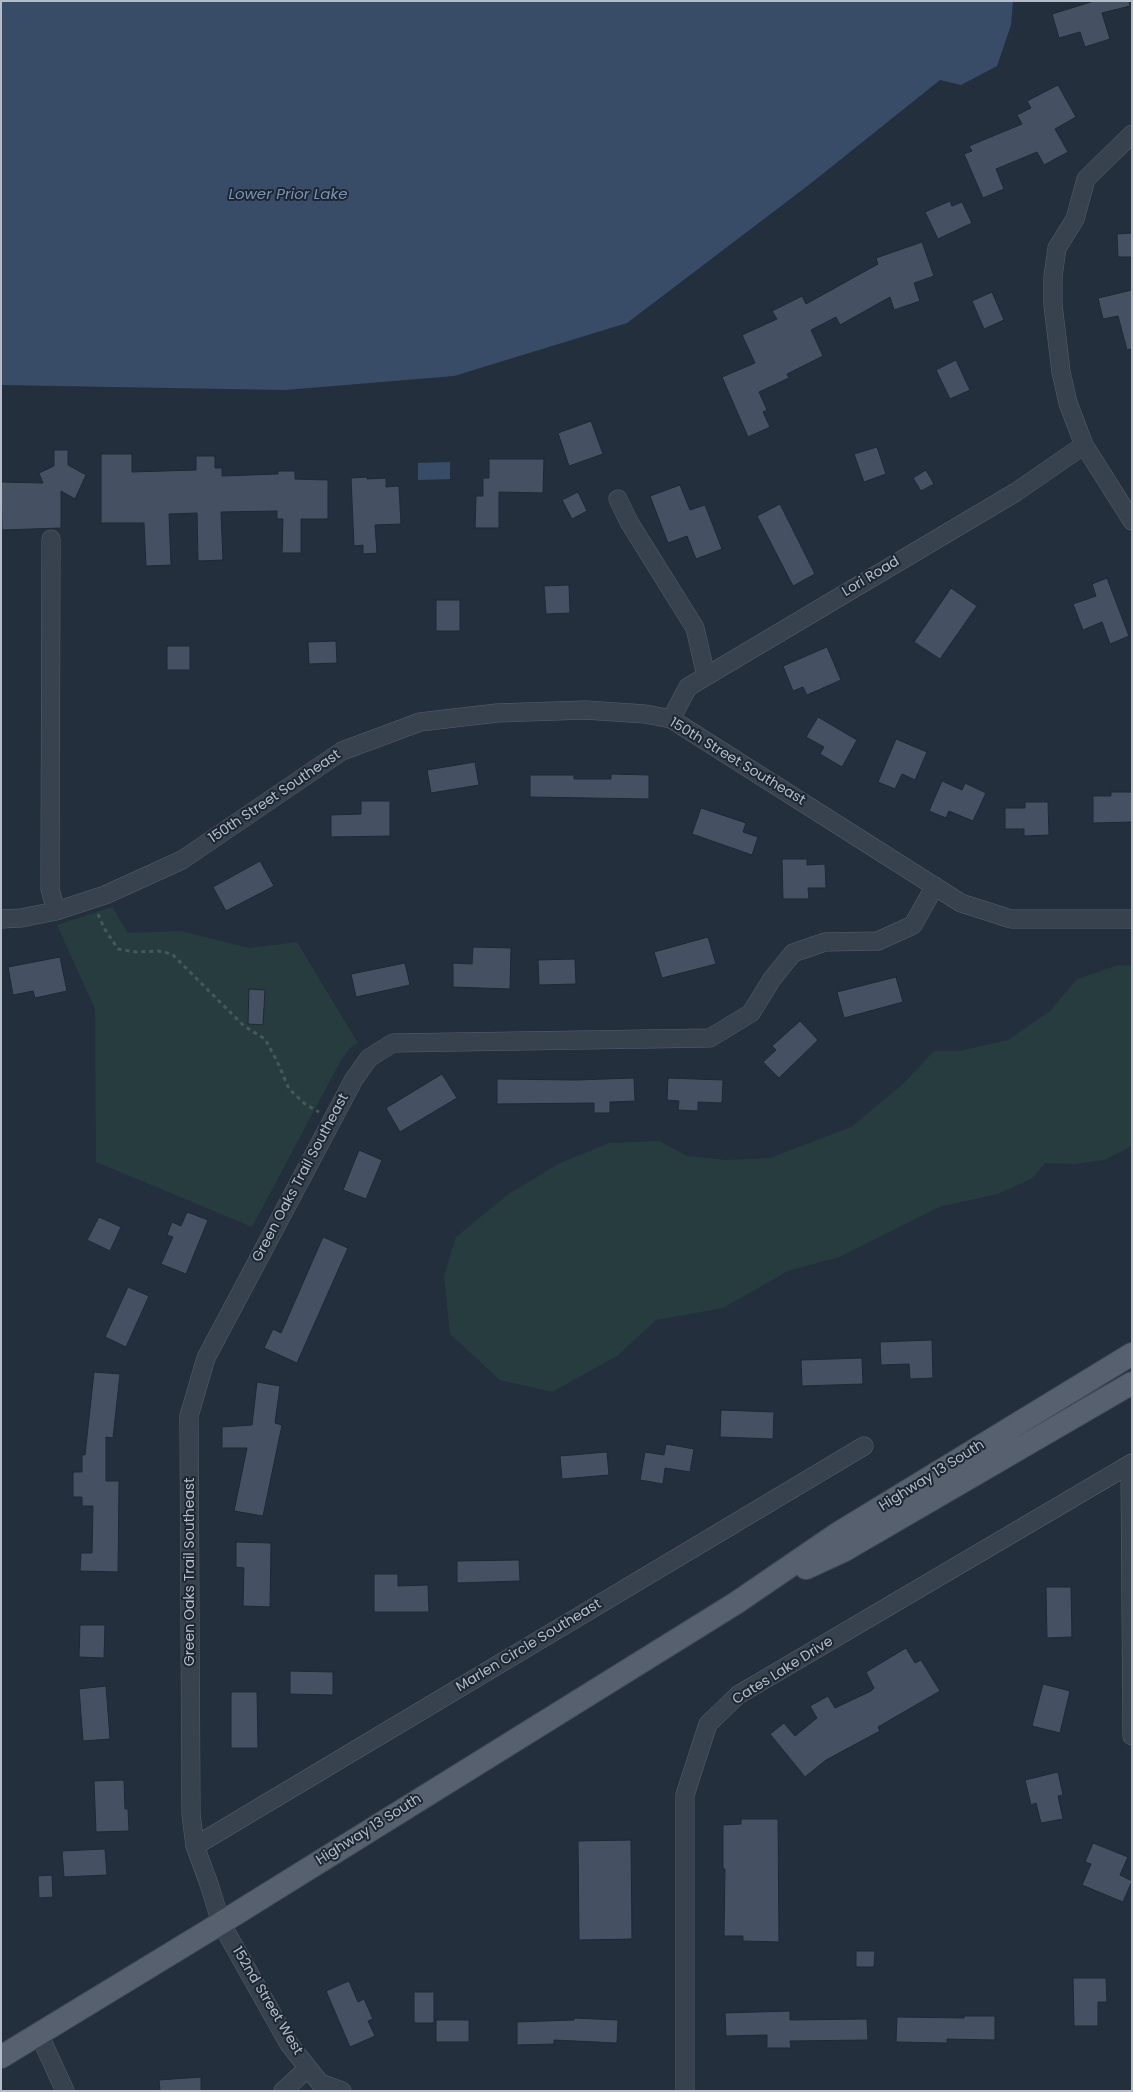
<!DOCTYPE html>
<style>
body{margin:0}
#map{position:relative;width:1133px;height:2092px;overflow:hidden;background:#242f3e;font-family:Poppins,sans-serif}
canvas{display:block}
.frame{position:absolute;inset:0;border:2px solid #b4bcc9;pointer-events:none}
</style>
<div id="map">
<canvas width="1133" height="2092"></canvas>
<div class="frame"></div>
</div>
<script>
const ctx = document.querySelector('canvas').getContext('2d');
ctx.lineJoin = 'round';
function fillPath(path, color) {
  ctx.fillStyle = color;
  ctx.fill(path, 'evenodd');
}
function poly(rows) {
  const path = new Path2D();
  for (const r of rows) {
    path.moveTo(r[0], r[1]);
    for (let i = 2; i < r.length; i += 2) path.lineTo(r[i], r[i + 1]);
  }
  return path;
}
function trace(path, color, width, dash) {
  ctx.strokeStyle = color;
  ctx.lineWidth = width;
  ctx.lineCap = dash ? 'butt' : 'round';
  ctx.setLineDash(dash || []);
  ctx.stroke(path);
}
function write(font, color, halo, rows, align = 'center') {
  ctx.font = font + ' Poppins,sans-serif';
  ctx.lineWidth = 4;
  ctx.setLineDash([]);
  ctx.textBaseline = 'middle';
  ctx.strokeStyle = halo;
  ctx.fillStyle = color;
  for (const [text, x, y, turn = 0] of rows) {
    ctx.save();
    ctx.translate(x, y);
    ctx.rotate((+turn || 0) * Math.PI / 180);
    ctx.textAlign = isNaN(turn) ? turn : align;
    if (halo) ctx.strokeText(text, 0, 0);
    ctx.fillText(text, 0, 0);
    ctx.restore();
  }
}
const green = poly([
 [112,907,128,933,181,931,249,948,297,942,358,1043,350,1048,341,1060,252,1227,96,1162,95,1009,57,925],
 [1118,965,1132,966,1132,1146,1104,1160,1074,1164,1045,1163,1033,1178,998,1194,939,1207,839,1257,788,1271,723,1308,656,1320,617,1356,552,1392,500,1380,450,1334,444,1276,456,1237,507,1195,558,1164,609,1143,659,1141,687,1156,726,1160,770,1158,851,1127,904,1083,934,1051,959,1051,1008,1040,1050,1011,1077,979]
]);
const water = poly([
 [1,1,1013,1,1011,25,997,66,961,85,940,80,810,184,627,323,454,376,285,390,1,385],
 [450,462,450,479,418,480,418,463]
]);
const building = poly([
 [1094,1,1129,1,1130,6,1102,13,1110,39,1085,47,1080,32,1059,38,1052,14,1094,1],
 [1058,85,1076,117,1055,129,1068,152,1044,165,1037,152,996,169,1004,189,983,198,964,154,972,151,969,146,1022,124,1017,115,1031,108,1027,101,1058,85],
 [950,201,952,206,962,202,972,223,938,239,925,212,950,201],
 [1132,233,1132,257,1118,257,1117,234,1132,233],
 [922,242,934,276,914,283,920,301,894,310,890,297,840,325,836,317,811,330,823,356,787,374,789,378,759,392,767,410,763,412,770,427,748,437,722,377,755,363,742,335,777,319,772,311,802,296,806,304,878,264,876,258,922,242],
 [1132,290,1132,349,1127,350,1118,316,1103,319,1098,298,1132,290],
 [992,292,1004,320,984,329,972,301,992,292],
 [956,360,970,390,950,399,936,370,956,360],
 [591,421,603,454,569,466,558,433,591,421],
 [877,447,886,474,864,482,854,454,877,447],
 [54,450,68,450,68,465,86,475,75,499,61,491,61,528,2,530,1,482,43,483,39,473,54,466,54,450],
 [101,454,132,454,132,472,196,470,196,456,215,456,215,468,222,468,222,476,278,474,278,471,295,471,295,479,328,480,328,519,301,519,301,553,282,553,283,519,277,519,277,511,221,512,223,560,198,561,197,513,169,514,171,565,146,566,144,523,101,523,101,454],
 [489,459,544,459,543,493,499,492,499,528,475,528,476,496,483,496,483,478,489,478,489,459],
 [926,470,934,484,921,491,913,478,926,470],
 [367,477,367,479,386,478,386,487,399,486,401,524,375,525,377,553,363,554,363,545,354,546,351,478,367,477],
 [680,485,690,510,705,505,722,549,696,559,687,536,668,543,650,496,680,485],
 [578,492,587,511,572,519,562,500,578,492],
 [780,504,815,574,793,586,757,516,780,504],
 [1107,578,1129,636,1110,644,1102,622,1083,630,1073,604,1096,596,1092,584,1107,578],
 [569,585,570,613,546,614,544,586,569,585],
 [951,588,977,606,940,659,914,642,951,588],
 [436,600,460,600,460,631,436,631,436,600],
 [336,641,337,663,309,664,308,642,336,641],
 [167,646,190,646,190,670,167,670,167,646],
 [827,647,841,680,807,695,803,687,793,691,783,666,827,647],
 [818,717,857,740,842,767,820,754,824,747,806,737,818,717],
 [896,739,927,752,915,780,902,774,895,789,878,782,896,739],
 [475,762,479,785,431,793,427,770,475,762],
 [611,774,649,775,649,799,530,797,530,775,574,775,574,779,611,779,611,774],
 [942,781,962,790,965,783,986,793,973,821,949,811,946,818,929,811,942,781],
 [1111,792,1132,792,1132,822,1093,823,1093,796,1111,796,1111,792],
 [361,801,390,801,390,836,331,837,331,815,361,814,361,801],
 [1025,802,1048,802,1049,835,1024,836,1024,829,1005,829,1005,808,1025,808,1025,802],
 [701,808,746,823,743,832,758,837,752,855,692,834,701,808],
 [782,859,807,859,807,865,825,864,826,888,808,888,809,899,783,899,782,859],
 [260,861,274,886,226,911,213,887,260,861],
 [708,937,716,964,662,978,654,952,708,937],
 [473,947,511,948,510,989,453,987,453,963,472,964,473,947],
 [60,957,67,991,35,998,33,991,13,995,8,967,60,957],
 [575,959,576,984,539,985,538,960,575,959],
 [405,963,410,985,356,997,351,974,405,963],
 [896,977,903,1002,844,1018,837,992,896,977],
 [249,989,265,990,263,1025,248,1024,249,989],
 [800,1021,818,1040,779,1078,763,1062,776,1050,772,1046,800,1021],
 [442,1074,457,1098,400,1132,386,1108,442,1074],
 [634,1078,635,1101,610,1102,610,1113,594,1113,594,1103,497,1104,497,1079,577,1080,634,1078],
 [668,1078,723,1080,722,1103,698,1102,698,1111,678,1110,679,1101,667,1100,668,1078],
 [359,1150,382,1160,366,1199,343,1190,359,1150],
 [187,1212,208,1220,186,1274,161,1264,173,1237,167,1235,172,1222,181,1226,187,1212],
 [99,1217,121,1227,110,1251,87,1240,99,1217],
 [323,1237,348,1248,297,1363,264,1348,273,1329,281,1333,323,1237],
 [128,1287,149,1296,126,1347,105,1337,128,1287],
 [932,1340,933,1378,910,1379,909,1364,881,1365,880,1342,932,1340],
 [862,1358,863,1384,802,1386,801,1360,862,1358],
 [94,1372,120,1374,113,1438,106,1437,106,1481,119,1481,118,1572,80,1571,81,1553,92,1553,93,1506,82,1506,82,1497,73,1497,73,1472,82,1472,82,1455,85,1455,94,1372],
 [257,1382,280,1386,275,1423,282,1425,263,1516,234,1511,247,1448,222,1448,222,1427,252,1425,257,1382],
 [721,1410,774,1412,773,1439,720,1437,721,1410],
 [666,1444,694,1449,690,1472,665,1468,663,1484,640,1480,645,1452,664,1455,666,1444],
 [607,1452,609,1475,562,1479,560,1456,607,1452],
 [236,1542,271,1543,270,1607,243,1606,244,1568,236,1567,236,1542],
 [519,1560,520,1581,457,1583,457,1561,519,1560],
 [374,1574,398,1574,398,1586,428,1585,429,1612,374,1612,374,1574],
 [1046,1587,1071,1587,1072,1637,1047,1638,1046,1587],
 [80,1625,105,1625,104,1658,79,1657,80,1625],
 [906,1648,915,1663,921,1660,940,1691,878,1727,880,1731,826,1760,805,1777,770,1734,784,1723,795,1736,817,1718,810,1706,828,1696,835,1708,871,1691,874,1688,866,1672,906,1648],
 [290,1671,333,1672,333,1695,290,1694,290,1671],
 [1043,1684,1070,1691,1060,1733,1032,1726,1043,1684],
 [106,1686,110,1739,83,1741,79,1689,106,1686],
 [231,1692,257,1692,258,1748,231,1748,231,1692],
 [1058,1772,1063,1795,1058,1796,1063,1819,1041,1823,1036,1803,1031,1805,1025,1780,1058,1772],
 [124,1780,125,1809,128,1809,129,1831,96,1832,94,1781,124,1780],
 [741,1819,778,1819,779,1942,743,1941,743,1936,724,1936,725,1869,723,1869,723,1825,741,1824,741,1819],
 [631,1840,632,1939,579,1940,578,1841,631,1840],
 [1093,1843,1128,1857,1120,1875,1132,1881,1123,1902,1082,1885,1091,1864,1085,1862,1093,1843],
 [105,1849,107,1875,64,1877,62,1851,105,1849],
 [52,1875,53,1897,39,1898,38,1876,52,1875],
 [856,1951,875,1951,874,1967,856,1967,856,1951],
 [1073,1978,1106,1978,1107,2002,1098,2002,1098,2026,1074,2026,1073,1978],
 [349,1981,358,2002,364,1999,373,2019,368,2021,375,2036,350,2047,326,1991,349,1981],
 [414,1992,434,1992,434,2023,414,2023,414,1992],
 [790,2011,790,2020,867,2019,868,2040,790,2041,791,2048,767,2048,767,2035,726,2036,725,2013,790,2011],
 [964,2016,995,2016,995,2040,947,2039,947,2043,896,2042,897,2017,964,2018,964,2016],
 [574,2018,618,2020,617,2043,554,2040,554,2044,517,2045,517,2022,574,2020,574,2018],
 [436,2020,469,2020,469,2042,436,2042,436,2020],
 [201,2077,201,2091,160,2091,159,2080,201,2077]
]);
const path = poly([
 [98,914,104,928,118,949,136,952,158,951,172,954,244,1026,265,1039,277,1061,289,1089,305,1104,319,1112]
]);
const minor = poly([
 [1132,134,1086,179,1075,219,1057,248,1053,276,1053,305,1061,372,1068,403,1084,445,1132,521],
 [618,499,629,522,695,628,706,676],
 [51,539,50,889,56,911],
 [671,719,688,687,1016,492,1084,445],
 [1,919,21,918,56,911,105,895,182,860,342,751,420,722,497,713,585,710,645,714,671,719,961,903,1011,919,1132,919],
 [1130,1464,1132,1736],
 [195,1846,864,1446],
 [39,2034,65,2091],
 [283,2091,308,2068],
 [342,2091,320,2083,289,2044,221,1923,209,1884,195,1846,191,1814,189,1416,206,1358,354,1079,369,1058,393,1043,710,1038,751,1013,772,979,793,953,825,942,878,941,913,925,935,886],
 [685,2091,685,1795,708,1724,738,1695,1132,1463]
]);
const major = poly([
 [806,1568,845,1550,1132,1383],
 [1,2057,221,1923,736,1603,837,1534,1132,1354]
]);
const streetNames = [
 ["Lori Road",871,577,-31],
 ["150th Street Southeast",737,762,31],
 ["150th Street Southeast",275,797,-34],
 ["Green Oaks Trail Southeast",301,1178,-62],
 ["Highway 13 South",932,1476,-32],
 ["Green Oaks Trail Southeast",190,1572,-90],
 ["Marlen Circle Southeast",529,1646,-31],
 ["Cates Lake Drive",783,1671,-32],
 ["Highway 13 South",369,1830,-32],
 ["152nd Street West",267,2001,59]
];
const waterNames = [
 ["Lower Prior Lake",288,195]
];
fillPath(green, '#263c3f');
fillPath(water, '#394c67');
fillPath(building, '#455162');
trace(building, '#1f2835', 1);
trace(minor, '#565f6c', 19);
trace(major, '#414a57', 24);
trace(path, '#44595c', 3, [4, 4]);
trace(minor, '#38414e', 18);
trace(major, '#56606e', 22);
write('14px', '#b4bcc9', '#1d2633', streetNames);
write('italic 15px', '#7c92b1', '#1d2633', waterNames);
</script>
